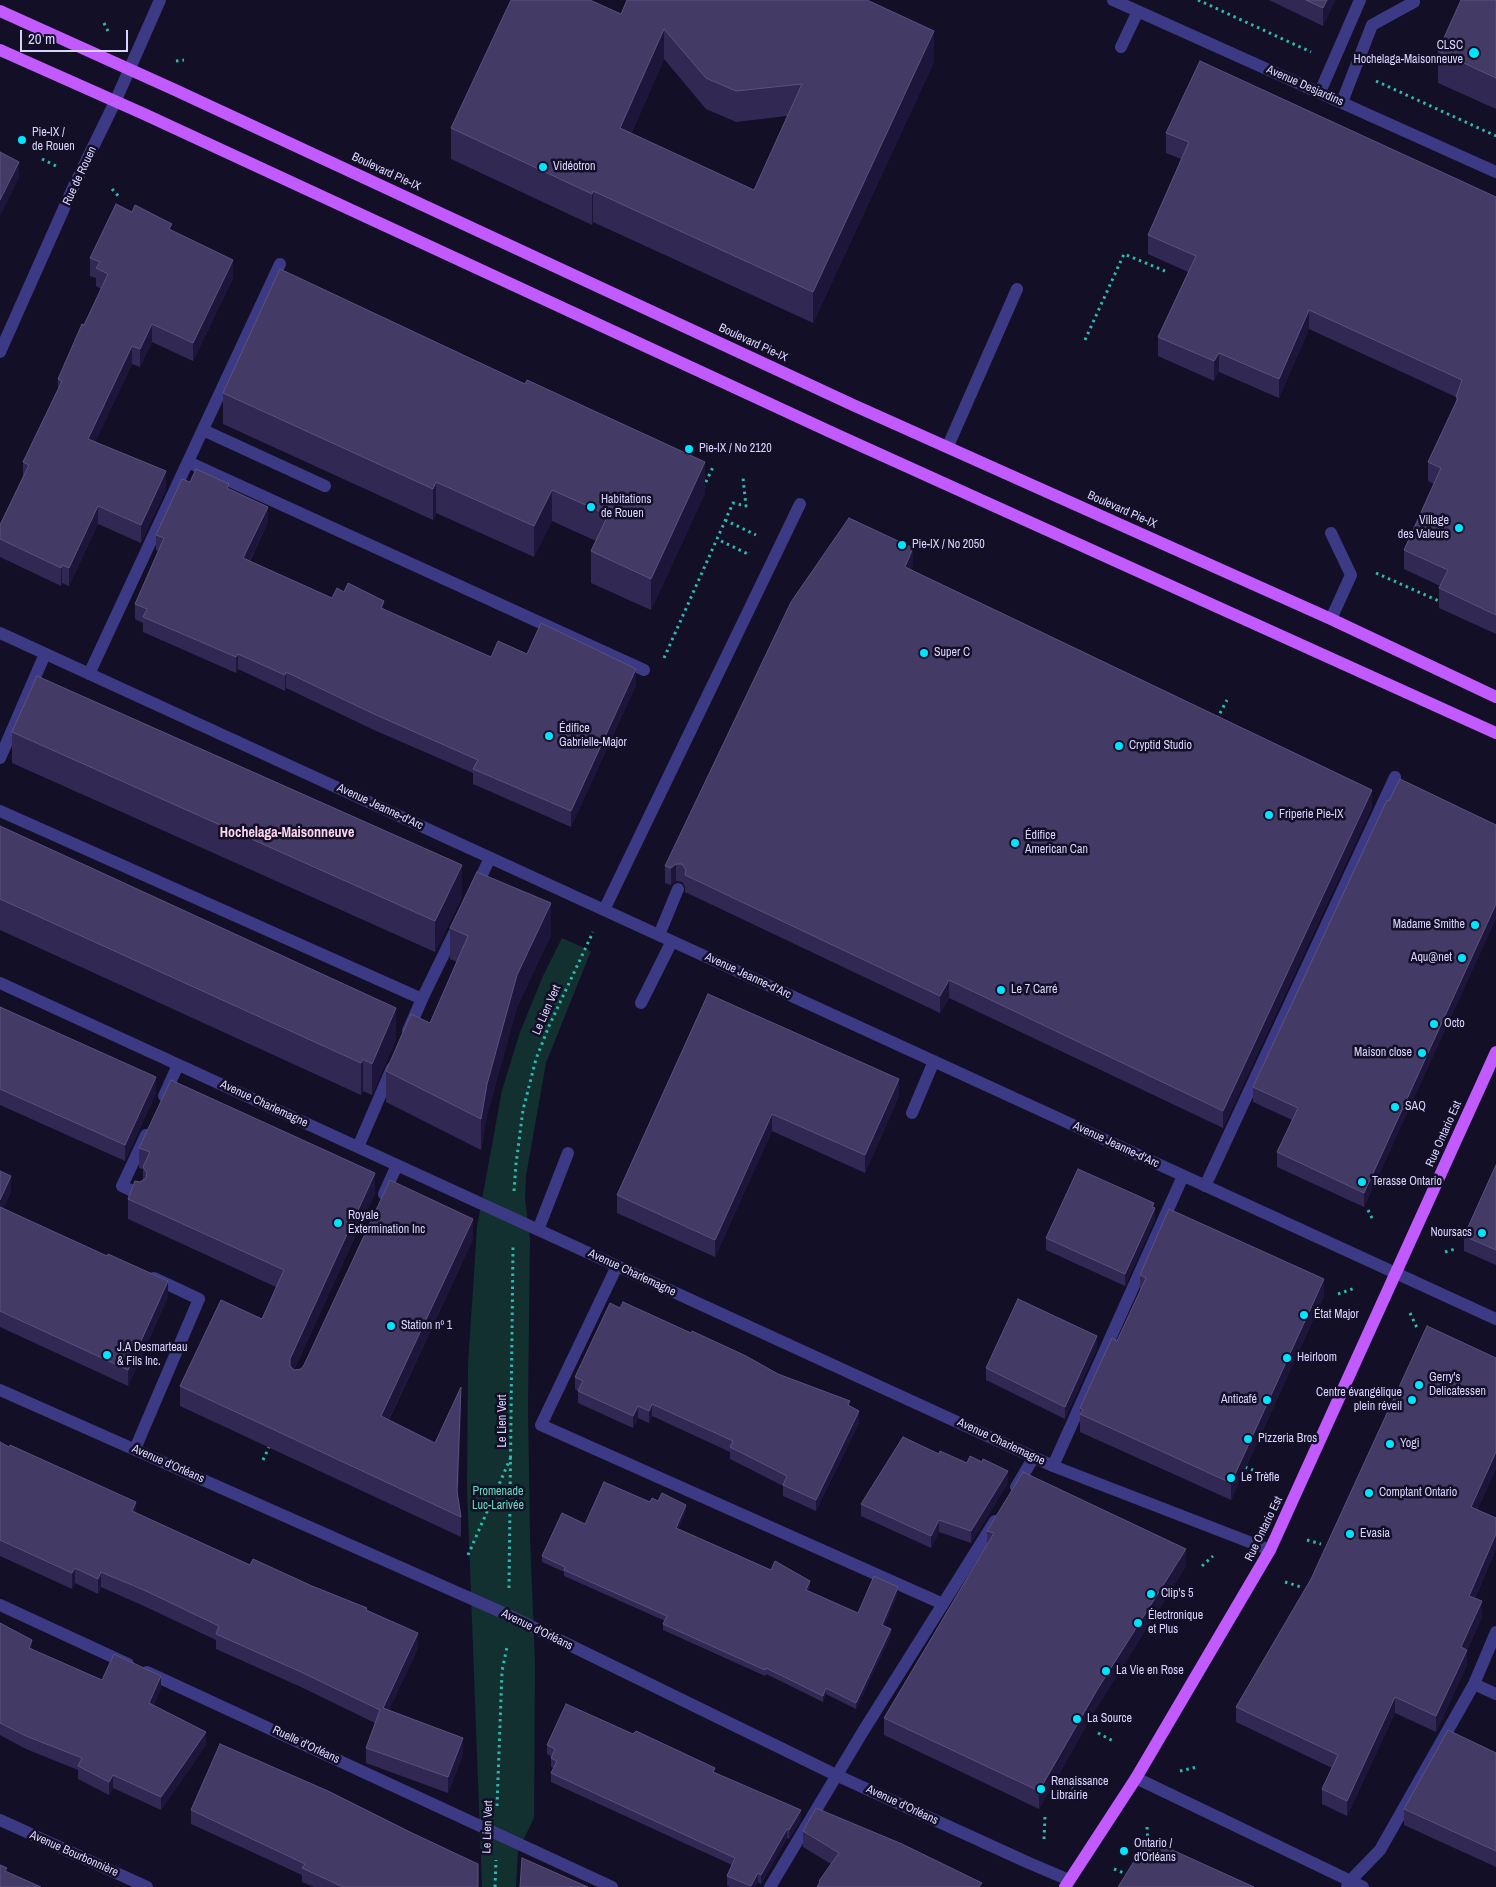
<!DOCTYPE html>
<meta charset="utf-8">
<style>
body{margin:0}
#map{position:relative;width:1496px;height:1887px;overflow:hidden;background:#130f26;font-family:"Archivo Narrow",sans-serif}
canvas{display:block}
.scale{position:absolute;left:20px;top:30px;width:108px;height:22px;box-sizing:border-box;border:2px solid #d9d4ff;border-top:0;padding-left:6px;font-size:15px;line-height:18px;white-space:nowrap;color:#d9d4ff;-webkit-text-stroke:4px #130f26;paint-order:stroke}
</style>
<div id="map">
<canvas width="1496" height="1887"></canvas>
<div class="scale">20 m</div>
</div>
<script>
const ctx = document.querySelector('canvas').getContext('2d');
ctx.lineJoin = 'round';
function fillPath(path, color) {
  ctx.fillStyle = color;
  ctx.fill(path, 'evenodd');
}
function poly(rows) {
  const path = new Path2D();
  for (const r of rows) {
    path.moveTo(r[0], r[1]);
    for (let i = 2; i < r.length; i += 2) path.lineTo(r[i], r[i + 1]);
  }
  return path;
}
function trace(path, color, width, dash) {
  ctx.strokeStyle = color;
  ctx.lineWidth = width;
  ctx.lineCap = dash ? 'butt' : 'round';
  ctx.setLineDash(dash || []);
  ctx.stroke(path);
}
function write(font, color, halo, rows, align = 'center') {
  ctx.font = font + ' "Archivo Narrow",sans-serif';
  ctx.lineWidth = 5;
  ctx.setLineDash([]);
  ctx.textBaseline = 'middle';
  ctx.strokeStyle = halo;
  ctx.fillStyle = color;
  for (const [text, x, y, turn = 0] of rows) {
    ctx.save();
    ctx.translate(x, y);
    ctx.rotate((+turn || 0) * Math.PI / 180);
    ctx.textAlign = isNaN(turn) ? turn : align;
    if (halo) ctx.strokeText(text, 0, 0);
    ctx.fillText(text, 0, 0);
    ctx.restore();
  }
}
const green = poly([
 [562,938,591,951,546,1063,526,1176,525,1198,530,1239,528,1405,530,1536,535,1664,534,1818,518,1851,516,1887,482,1887,467,1488,468,1365,477,1227,502,1090,520,1032,543,976]
]);
const path = poly([
 [1198,0,1311,52],
 [104,23,108,31],
 [176,61,184,60],
 [1376,81,1496,136],
 [42,159,56,166],
 [112,189,120,198],
 [1085,340,1124,254,1165,271],
 [703,488,714,465],
 [725,520,756,535],
 [721,541,748,554],
 [1376,573,1441,602],
 [664,658,733,503,746,506,743,478],
 [1217,719,1227,700],
 [514,1191,516,1164,523,1110,536,1059,549,1026,593,932],
 [1368,1210,1373,1220],
 [1445,1252,1455,1249],
 [1338,1294,1355,1288],
 [1410,1313,1418,1330],
 [263,1460,270,1445],
 [1245,1467,1253,1470],
 [1307,1540,1321,1544],
 [468,1555,511,1457],
 [1202,1566,1213,1556],
 [1285,1582,1301,1587],
 [509,1588,513,1247],
 [1098,1733,1115,1742],
 [1180,1771,1197,1767],
 [1066,1785,1082,1793],
 [497,1806,502,1671,507,1647],
 [1147,1827,1148,1841],
 [1044,1839,1045,1817],
 [1114,1869,1124,1873],
 [495,1887,496,1860]
]);
const minor = poly([
 [1113,0,1496,172],
 [1121,47,1138,11],
 [1320,92,1360,0],
 [1342,102,1372,25,1414,2],
 [0,352,73,188,115,102,160,0],
 [203,430,325,486],
 [948,446,1017,289],
 [188,462,644,670],
 [1331,533,1351,575,1331,619],
 [0,633,1496,1319],
 [89,674,280,264],
 [0,758,45,654],
 [0,811,422,999,408,1031],
 [475,889,490,858],
 [604,910,800,504],
 [659,935,678,889],
 [0,983,1053,1466,1270,1550],
 [422,999,458,925],
 [641,1003,672,941],
 [164,1096,178,1065],
 [912,1113,934,1061],
 [358,1147,392,1068],
 [1205,1186,1395,777],
 [139,1194,122,1186,146,1135],
 [384,1194,397,1165],
 [538,1230,568,1153],
 [617,1266,541,1425,943,1604],
 [0,1390,508,1615,836,1775,1029,1863,1069,1880],
 [135,1449,199,1299,154,1278],
 [1053,1466,1183,1176],
 [1016,1487,1034,1457],
 [0,1605,128,1664],
 [147,1672,612,1887],
 [1474,1684,1496,1694],
 [1136,1778,1363,1887],
 [0,1820,147,1887],
 [770,1887,862,1733,995,1521],
 [1347,1887,1350,1881,1380,1850,1474,1684,1496,1632]
]);
const major = poly([
 [0,11,173,89,853,405,1331,619,1496,697],
 [0,50,144,114,835,434,1496,733],
 [1065,1887,1136,1778,1270,1550,1496,1052]
]);
const wall = poly([
 [1269,0,1335,0,1323,26],
 [1496,0,1496,109,1438,83,1438,51],
 [621,14,934,62,813,323,593,222,592,225,451,159,451,128],
 [664,59,706,109,736,122,787,116,754,190,631,134],
 [1166,133,1496,197,1496,634,1439,608,1439,588,1440,586,1404,569,1404,550,1434,484,1428,481,1428,462,1456,402,1456,397,1309,329,1279,398,1219,372,1214,381,1158,356,1158,337,1188,272,1148,254,1148,235,1181,159,1166,153],
 [172,230,233,278,193,361,152,342,140,367,132,364,95,442,166,489,141,543,98,524,69,586,62,583,61,586,0,557,0,525,23,476,23,462,58,390,58,379,101,289,96,286,96,278,90,276,90,258],
 [223,393,705,493,651,610,591,583,591,551,596,541,552,521,534,557,436,513,433,520,223,424],
 [190,482,229,489,268,522,250,561,332,598,344,592,491,657,527,654,636,685,571,827,473,784,473,773,374,730,286,688,285,691,238,669,236,673,143,632,143,623,135,619,135,604,158,551,156,550,156,535],
 [913,565,911,570,1372,807,1223,1128,949,998,940,1013,685,892,685,887,682,882,676,881,671,885,665,883,665,866],
 [12,732,462,897,435,952,12,763],
 [1389,801,1496,825,1496,918,1364,1207,1277,1167,1277,1152,1292,1120,1253,1102,1253,1087],
 [0,826,396,1039,372,1095,363,1091,361,1095,0,930],
 [450,928,551,935,517,1007,487,1115,481,1150,386,1102,386,1071,430,1023,457,962,450,959],
 [708,994,899,1096,865,1173,772,1131,715,1257,617,1213,617,1195],
 [0,1007,156,1093,125,1161,0,1105],
 [139,1148,375,1193,294,1370,301,1369,473,1239,389,1420,435,1443,461,1407,458,1496,461,1517,461,1537,180,1406,180,1386,262,1319,276,1287,128,1219,128,1199,140,1182,143,1180,143,1169,139,1168],
 [1496,1165,1496,1265,1464,1251,1464,1236],
 [0,1171,11,1192,3,1209,168,1297,128,1386,0,1327],
 [1154,1207,1155,1219,1125,1286,1046,1250,1046,1238],
 [1140,1275,1324,1296,1231,1500,1080,1432,1080,1408,1117,1341,1140,1292],
 [620,1308,778,1374,850,1406,859,1423,816,1511,783,1496,783,1486,730,1459,730,1452,652,1416,649,1423,638,1418,633,1428,578,1403,578,1391,575,1389,575,1377],
 [1097,1348,1065,1419,986,1380,986,1368],
 [1496,1358,1496,1468,1477,1510,1496,1518,1496,1549,1475,1598,1482,1617,1467,1650,1467,1665,1436,1732,1395,1713,1347,1816,1322,1804,1322,1789,1332,1768,1236,1722,1236,1707,1311,1579],
 [0,1442,136,1513,174,1531,250,1565,312,1586,367,1610,418,1648,389,1710,463,1754,448,1793,366,1763,366,1748,375,1723,301,1687,216,1649,216,1640,146,1607,101,1587,98,1594,75,1583,72,1589,0,1556],
 [939,1454,1008,1483,971,1543,939,1532,931,1548,861,1516,861,1504],
 [658,1501,686,1511,678,1529,810,1587,808,1591,858,1613,898,1593,884,1626,891,1635,856,1709,826,1694,823,1702,766,1674,765,1676,663,1630,663,1624,665,1621,564,1576,564,1572,542,1562,542,1556,585,1524],
 [987,1531,1186,1566,1097,1707,1039,1809,884,1735,884,1718,987,1544],
 [0,1623,32,1650,102,1680,161,1689,154,1705,206,1745,161,1810,113,1788,109,1795,78,1779,78,1770,26,1749,0,1735],
 [547,1745,715,1773,801,1819,789,1839,787,1838,761,1884,758,1882,755,1887,730,1887,727,1885,727,1876,732,1865,551,1782,551,1773,554,1768,551,1767,551,1758,552,1757,547,1754],
 [1496,1753,1496,1867,1404,1825,1404,1809],
 [191,1810,478,1887,314,1887,302,1882,302,1875,191,1824],
 [803,1831,982,1887,819,1884,819,1881,831,1864,803,1847]
]);
const shadedWall = poly([
 [1327,0,1335,0,1323,26,1323,8],
 [664,29,664,59,620,159,620,128],
 [934,31,934,62,813,323,813,292],
 [19,162,19,178,0,216,0,200],
 [593,191,593,222,592,225,592,194],
 [233,260,233,278,193,361,193,343],
 [1309,310,1309,329,1279,398,1279,379],
 [152,324,152,342,140,367,140,349],
 [132,346,132,364,88,457,88,439],
 [1219,353,1219,372,1214,381,1214,361],
 [705,462,705,493,651,610,651,579],
 [166,471,166,489,141,543,141,525],
 [436,482,436,513,433,520,433,489],
 [552,490,552,521,534,557,534,526],
 [98,506,98,524,69,586,69,568],
 [268,507,268,522,243,574,243,558],
 [913,548,913,565,905,584,905,567],
 [62,565,62,583,61,586,61,568],
 [384,601,384,617,381,608],
 [238,654,238,669,236,673,236,657],
 [636,669,636,685,571,827,571,811],
 [286,672,286,688,285,691,285,675],
 [1372,790,1372,807,1223,1128,1223,1111],
 [676,864,676,881,671,885,671,868],
 [462,865,462,897,435,952,435,921],
 [551,903,551,935,517,1007,487,1115,481,1150,481,1119,487,1084,517,975],
 [1496,904,1496,918,1364,1207,1364,1193],
 [949,980,949,998,940,1013,940,996],
 [396,1008,396,1039,372,1095,372,1064],
 [363,1059,363,1091,361,1095,361,1063],
 [156,1077,156,1093,125,1161,125,1145],
 [899,1079,899,1096,865,1173,865,1155],
 [772,1114,772,1131,715,1257,715,1240],
 [375,1173,375,1193,290,1379,290,1359],
 [11,1176,11,1192,0,1216,0,1200],
 [1154,1203,1154,1210,1155,1208,1155,1219,1125,1286,1125,1274],
 [473,1219,473,1239,381,1436,381,1416],
 [1324,1279,1324,1296,1231,1500,1231,1483],
 [168,1281,168,1297,128,1386,128,1370],
 [1097,1336,1097,1348,1065,1419,1065,1407],
 [461,1387,461,1407,457,1511,457,1491],
 [652,1404,652,1416,649,1423,649,1411],
 [638,1406,638,1418,633,1428,633,1416],
 [859,1411,859,1423,816,1511,816,1500],
 [1496,1452,1496,1468,1471,1523,1471,1507],
 [1008,1471,1008,1483,971,1543,971,1531],
 [136,1502,136,1517,132,1511],
 [686,1505,686,1511,676,1534,676,1528],
 [939,1520,939,1532,931,1548,931,1536],
 [1496,1534,1496,1549,1469,1611,1469,1596],
 [1186,1549,1186,1566,1097,1707,1039,1809,1039,1791,1097,1690],
 [75,1568,75,1583,72,1589,72,1573],
 [101,1572,101,1587,98,1594,98,1579],
 [810,1581,810,1587,806,1596,806,1590],
 [898,1587,898,1593,882,1631,882,1625],
 [1482,1601,1482,1617,1461,1662,1461,1647],
 [891,1629,891,1635,856,1709,856,1703],
 [418,1633,418,1648,383,1724,383,1708],
 [32,1640,32,1653,29,1648],
 [1467,1650,1467,1665,1436,1732,1436,1716],
 [161,1676,161,1689,149,1716,149,1703],
 [826,1688,826,1694,823,1702,823,1696],
 [1395,1697,1395,1713,1347,1816,1347,1801],
 [206,1732,206,1745,161,1810,161,1797],
 [463,1738,463,1754,448,1793,448,1777],
 [113,1775,113,1788,109,1795,109,1782],
 [801,1810,801,1819,789,1839,789,1830],
 [787,1829,787,1838,761,1884,761,1875],
 [758,1873,758,1882,755,1887,751,1887]
]);
const building = poly([
 [511,0,590,0,621,14,627,0,867,0,934,31,813,292,593,191,592,194,451,128,511,0],
 [664,29,706,78,736,91,802,84,754,190,620,128,664,29],
 [1306,0,1327,0,1323,8,1306,0],
 [1461,0,1496,0,1496,78,1438,51,1461,0],
 [1200,61,1496,197,1496,615,1439,588,1448,570,1404,550,1441,468,1428,462,1458,398,1456,397,1462,380,1309,310,1279,379,1219,353,1214,361,1158,337,1196,256,1148,235,1189,142,1166,133,1200,61],
 [0,152,19,162,0,200,0,152],
 [116,204,132,212,135,205,172,224,169,229,233,260,193,343,152,324,140,349,132,346,88,439,166,471,141,525,98,506,69,568,62,565,61,568,0,539,0,525,29,465,23,462,62,381,58,379,82,324,84,325,108,274,96,268,100,262,90,258,116,204],
 [280,269,525,384,527,380,705,462,651,579,591,551,608,515,552,490,534,526,436,482,433,489,223,393,280,269],
 [196,469,229,484,227,488,268,507,243,558,332,598,337,588,344,592,348,583,384,601,381,608,491,657,498,641,527,654,541,623,636,669,571,811,473,769,478,760,374,714,286,672,285,675,238,654,236,657,143,617,147,609,135,604,164,538,156,535,182,479,190,482,196,469],
 [849,518,913,548,905,567,1372,790,1223,1111,949,980,940,996,685,875,686,870,682,864,676,864,671,868,665,866,791,602,849,518],
 [37,676,462,865,435,921,12,732,37,676],
 [1400,779,1496,825,1496,904,1364,1193,1277,1152,1298,1108,1253,1087,1387,800,1389,801,1400,779],
 [0,826,396,1008,372,1064,363,1059,361,1063,0,899,0,826],
 [477,872,551,903,517,975,487,1084,481,1119,386,1071,411,1014,430,1023,468,936,450,928,477,872],
 [708,994,899,1079,865,1155,772,1114,715,1240,617,1195,708,994],
 [0,1007,156,1077,125,1145,0,1089,0,1007],
 [171,1080,375,1173,290,1359,290,1366,294,1370,301,1369,304,1365,390,1180,473,1219,381,1416,435,1443,461,1387,457,1491,461,1517,180,1386,221,1300,262,1319,284,1270,128,1199,135,1181,140,1182,146,1178,147,1173,143,1167,150,1152,139,1148,171,1080],
 [1496,1165,1496,1250,1464,1236,1496,1165],
 [1078,1169,1154,1203,1152,1207,1155,1208,1125,1274,1046,1238,1078,1169],
 [0,1171,11,1176,0,1200,0,1171],
 [0,1207,107,1256,108,1254,168,1281,128,1370,0,1311,0,1207],
 [1169,1209,1324,1279,1231,1483,1080,1414,1083,1410,1080,1408,1112,1338,1117,1341,1146,1278,1140,1275,1169,1209],
 [1018,1299,1097,1336,1065,1407,986,1368,1018,1299],
 [623,1302,691,1333,692,1331,746,1356,778,1374,850,1401,848,1405,859,1411,816,1500,783,1485,787,1476,730,1447,733,1441,652,1404,649,1411,638,1406,633,1416,578,1391,583,1381,575,1377,610,1303,620,1308,623,1302],
 [1427,1326,1496,1358,1496,1452,1471,1507,1496,1518,1496,1534,1469,1596,1482,1601,1461,1647,1467,1650,1436,1716,1395,1697,1347,1801,1322,1789,1338,1755,1236,1707,1311,1579,1427,1326],
 [903,1437,939,1454,940,1451,967,1463,970,1456,982,1462,983,1459,1008,1471,971,1531,939,1520,931,1536,861,1504,903,1437],
 [0,1442,9,1447,10,1445,136,1502,132,1511,250,1565,253,1559,312,1586,367,1608,366,1610,418,1633,383,1708,463,1738,448,1777,366,1748,380,1710,301,1672,216,1634,219,1626,146,1591,101,1572,98,1579,75,1568,72,1573,0,1540,0,1442],
 [1023,1472,1186,1549,1097,1690,1039,1791,884,1718,994,1533,987,1531,1023,1472],
 [604,1482,650,1502,652,1498,658,1501,662,1493,686,1505,676,1528,771,1570,775,1561,810,1581,806,1590,858,1613,874,1576,898,1587,882,1625,891,1629,856,1703,826,1688,823,1696,766,1668,765,1670,663,1624,667,1616,564,1570,565,1567,542,1556,562,1513,585,1524,604,1482],
 [0,1623,32,1640,29,1648,102,1680,114,1654,161,1676,149,1703,206,1732,161,1797,113,1775,109,1782,78,1766,82,1758,26,1736,0,1723,0,1623],
 [566,1704,633,1734,636,1731,715,1768,713,1772,801,1810,789,1830,787,1829,761,1875,758,1873,751,1886,727,1876,735,1858,551,1773,557,1761,551,1758,555,1749,547,1745,566,1704],
 [1448,1730,1496,1753,1496,1851,1404,1809,1448,1730],
 [220,1744,328,1791,412,1833,478,1864,478,1887,343,1887,302,1868,305,1864,191,1810,220,1744],
 [816,1808,902,1844,982,1883,979,1887,817,1887,820,1882,819,1881,839,1853,803,1831,816,1808],
 [1148,1839,1254,1887,1118,1887,1148,1839],
 [522,1858,588,1887,520,1887,522,1858],
 [0,1865,7,1868,5,1871,41,1887,0,1887,0,1865]
]);
const markers = [
 [1474,53,6,"#00e5ff"],
 [22,140,5,"#00e5ff"],
 [543,167,5,"#00e5ff"],
 [689,449,5,"#00e5ff"],
 [591,507,5,"#00e5ff"],
 [1459,528,5,"#00e5ff"],
 [902,545,5,"#00e5ff"],
 [924,653,5,"#00e5ff"],
 [549,736,5,"#00e5ff"],
 [1119,746,5,"#00e5ff"],
 [1269,815,5,"#00e5ff"],
 [1015,843,5,"#00e5ff"],
 [1475,925,5,"#00e5ff"],
 [1462,958,5,"#00e5ff"],
 [1001,990,5,"#00e5ff"],
 [1434,1024,5,"#00e5ff"],
 [1422,1053,5,"#00e5ff"],
 [1395,1107,5,"#00e5ff"],
 [1362,1182,5,"#00e5ff"],
 [338,1223,5,"#00e5ff"],
 [1482,1233,5,"#00e5ff"],
 [1304,1315,5,"#00e5ff"],
 [391,1326,5,"#00e5ff"],
 [107,1355,5,"#00e5ff"],
 [1287,1358,5,"#00e5ff"],
 [1419,1385,5,"#00e5ff"],
 [1267,1400,5,"#00e5ff"],
 [1412,1400,5,"#00e5ff"],
 [1248,1439,5,"#00e5ff"],
 [1390,1444,5,"#00e5ff"],
 [1231,1478,5,"#00e5ff"],
 [1369,1493,5,"#00e5ff"],
 [1350,1534,5,"#00e5ff"],
 [1151,1594,5,"#00e5ff"],
 [1138,1623,5,"#00e5ff"],
 [1106,1671,5,"#00e5ff"],
 [1077,1719,5,"#00e5ff"],
 [1041,1789,5,"#00e5ff"],
 [1124,1851,5,"#00e5ff"]
];
const poiNames = [
 ["CLSC",1463,46,"right"],
 ["Hochelaga-Maisonneuve",1463,60,"right"],
 ["Pie-IX /",32,133],
 ["de Rouen",32,147],
 ["Vidéotron",553,167],
 ["Pie-IX / No 2120",699,449],
 ["Habitations",601,500],
 ["de Rouen",601,514],
 ["Village",1449,521,"right"],
 ["des Valeurs",1449,535,"right"],
 ["Pie-IX / No 2050",912,545],
 ["Super C",934,653],
 ["Édifice",559,729],
 ["Gabrielle-Major",559,743],
 ["Cryptid Studio",1129,746],
 ["Friperie Pie-IX",1279,815],
 ["Édifice",1025,836],
 ["American Can",1025,850],
 ["Madame Smithe",1465,925,"right"],
 ["Aqu@net",1452,958,"right"],
 ["Le 7 Carré",1011,990],
 ["Octo",1444,1024],
 ["Maison close",1412,1053,"right"],
 ["SAQ",1405,1107],
 ["Terasse Ontario",1372,1182],
 ["Royale",348,1216],
 ["Extermination Inc",348,1230],
 ["Noursacs",1472,1233,"right"],
 ["État Major",1314,1315],
 ["Station nº 1",401,1326],
 ["J.A Desmarteau",117,1348],
 ["& Fils Inc.",117,1362],
 ["Heirloom",1297,1358],
 ["Gerry's",1429,1378],
 ["Delicatessen",1429,1392],
 ["Centre évangélique",1402,1393,"right"],
 ["plein réveil",1402,1407,"right"],
 ["Anticafé",1257,1400,"right"],
 ["Pizzeria Bros",1258,1439],
 ["Yogi",1400,1444],
 ["Le Trèfle",1241,1478],
 ["Comptant Ontario",1379,1493],
 ["Evasia",1360,1534],
 ["Clip's 5",1161,1594],
 ["Électronique",1148,1616],
 ["et Plus",1148,1630],
 ["La Vie en Rose",1116,1671],
 ["La Source",1087,1719],
 ["Renaissance",1051,1782],
 ["Librairie",1051,1796],
 ["Ontario /",1134,1844],
 ["d'Orléans",1134,1858]
];
const streetNames = [
 ["Avenue Desjardins",1305,86,24],
 ["Boulevard Pie-IX",386,172,25],
 ["Rue de Rouen",80,176,-65],
 ["Boulevard Pie-IX",753,343,25],
 ["Boulevard Pie-IX",1122,510,24],
 ["Avenue Jeanne-d'Arc",380,807,25],
 ["Avenue Jeanne-d'Arc",748,976,25],
 ["Le Lien Vert",547,1010,-66],
 ["Avenue Charlemagne",264,1104,25],
 ["Rue Ontario Est",1444,1134,-66],
 ["Avenue Jeanne-d'Arc",1116,1145,25],
 ["Avenue Charlemagne",632,1273,25],
 ["Le Lien Vert",503,1421,-90],
 ["Avenue Charlemagne",1001,1442,25],
 ["Avenue d'Orléans",168,1464,24],
 ["Rue Ontario Est",1264,1529,-64],
 ["Avenue d'Orléans",537,1630,26],
 ["Ruelle d'Orléans",306,1745,25],
 ["Avenue d'Orléans",902,1805,25],
 ["Le Lien Vert",488,1827,-88],
 ["Avenue Bourbonnière",74,1854,24]
];
const parkNames = [
 ["Promenade",498,1492],
 ["Luc-Larivée",498,1506]
];
const neighbourhoodNames = [
 ["Hochelaga-Maisonneuve",287,833]
];
fillPath(green, '#12302f');
trace(path, '#2fb8b0', 3, [2.5, 4]);
trace(minor, '#3d3a85', 12);
trace(major, '#c25bff', 12);
fillPath(wall, '#312854');
fillPath(shadedWall, '#1d163a');
fillPath(building, '#433a66');
trace(building, '#5a527e', 1);
for (const [x, y, r, color] of markers) {
  const dot = new Path2D();
  dot.arc(x, y, r, 0, 2 * Math.PI);
  ctx.fillStyle = color;
  ctx.fill(dot);
  trace(dot, '#130f26', 2);
}
write('12px', '#d9d4ff', '#130f26', poiNames, 'left');
write('12px', '#d9d4ff', '#130f26', streetNames);
write('12px', '#5fe0c0', '#130f26', parkNames);
write('bold 14px', '#ffd6f0', '#130f26', neighbourhoodNames);
</script>
